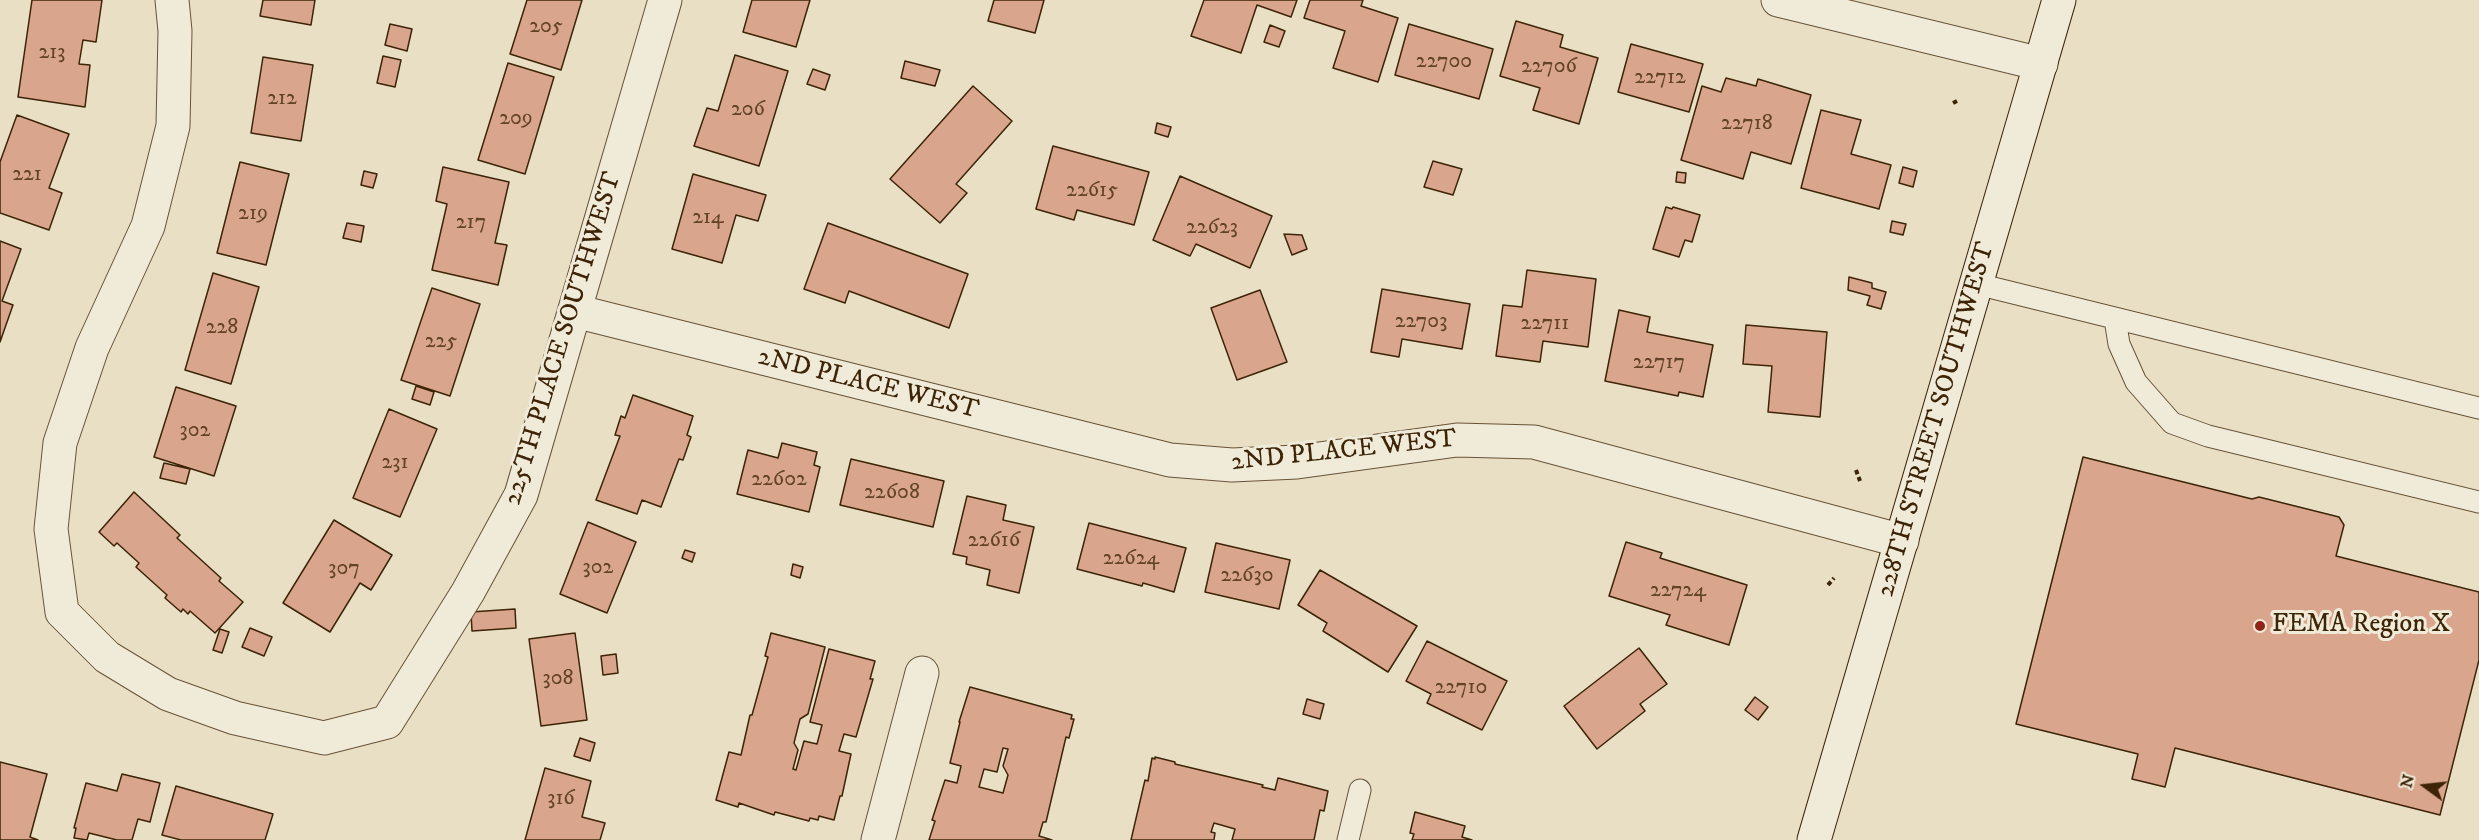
<!DOCTYPE html>
<style>
body{margin:0}
#map{position:relative;width:2479px;height:840px;overflow:hidden;background:#e8dfc5;font-family:"IM FELL DW Pica",serif}
canvas{display:block}
.north{position:absolute;left:2395px;top:756px;width:60px;height:60px;-webkit-text-stroke:4px #f0ead9;paint-order:stroke;rotate:285deg;font-size:16px;font-weight:700;line-height:24px;text-align:center;color:#3d2406}
.north::after{content:'';display:block;margin:auto;width:21px;height:27px;background:#3d2406;clip-path:polygon(50% 0,100% 100%,50% 72%,0 100%)}
</style>
<div id="map">
<canvas width="2479" height="840"></canvas>
<div class="north">N</div>
</div>
<script>
const ctx = document.querySelector('canvas').getContext('2d');
ctx.lineJoin = 'round';
function fillPath(path, color) {
  ctx.fillStyle = color;
  ctx.fill(path, 'evenodd');
}
function poly(rows) {
  const path = new Path2D();
  for (const r of rows) {
    path.moveTo(r[0], r[1]);
    for (let i = 2; i < r.length; i += 2) path.lineTo(r[i], r[i + 1]);
  }
  return path;
}
function trace(path, color, width, dash) {
  ctx.strokeStyle = color;
  ctx.lineWidth = width;
  ctx.lineCap = dash ? 'butt' : 'round';
  ctx.setLineDash(dash || []);
  ctx.stroke(path);
}
function write(font, color, halo, rows, align = 'center') {
  ctx.font = font + ' "IM FELL DW Pica",serif';
  ctx.lineWidth = 6;
  ctx.setLineDash([]);
  ctx.textBaseline = 'middle';
  ctx.strokeStyle = halo;
  ctx.fillStyle = color;
  for (const [text, x, y, turn = 0] of rows) {
    ctx.save();
    ctx.translate(x, y);
    ctx.rotate((+turn || 0) * Math.PI / 180);
    ctx.textAlign = isNaN(turn) ? turn : align;
    if (halo) ctx.strokeText(text, 0, 0);
    ctx.fillText(text, 0, 0);
    ctx.restore();
  }
}
const building = poly([
 [32,0,102,0,96,42,83,40,79,64,90,65,85,107,18,97,32,0],
 [263,0,315,0,311,25,260,16,263,0],
 [527,0,582,0,561,70,510,54,527,0],
 [752,0,810,0,796,47,743,32,752,0],
 [994,0,1044,0,1035,33,988,21,994,0],
 [1204,0,1297,0,1291,17,1257,5,1241,53,1191,36,1204,0],
 [1310,0,1363,0,1361,6,1398,18,1378,82,1333,68,1345,31,1304,18,1310,0],
 [1516,21,1563,35,1560,47,1598,58,1579,124,1533,110,1540,88,1500,76,1516,21],
 [390,24,412,29,407,51,385,45,390,24],
 [1409,24,1493,49,1479,99,1395,75,1409,24],
 [1270,25,1285,31,1279,47,1264,42,1270,25],
 [1631,44,1703,64,1689,112,1618,92,1631,44],
 [735,55,788,71,759,166,694,146,707,108,718,111,735,55],
 [383,56,401,60,395,87,377,83,383,56],
 [263,57,313,65,301,141,251,133,263,57],
 [905,61,940,70,935,86,901,78,905,61],
 [508,63,554,77,525,174,478,160,508,63],
 [813,69,830,75,825,90,807,84,813,69],
 [1726,78,1756,86,1758,79,1811,95,1791,164,1751,152,1743,179,1681,160,1702,86,1721,92,1726,78],
 [973,86,1012,121,956,184,967,193,940,223,890,179,973,86],
 [1821,110,1861,120,1851,154,1891,165,1879,209,1801,188,1821,110],
 [17,115,69,134,49,188,62,193,49,230,0,213,0,162,17,115],
 [1157,123,1171,127,1168,137,1155,133,1157,123],
 [1053,146,1149,172,1134,225,1077,210,1074,220,1036,209,1053,146],
 [1433,161,1462,169,1453,195,1424,187,1433,161],
 [240,162,289,174,266,265,217,253,240,162],
 [443,167,509,182,495,243,507,245,498,285,432,270,447,204,436,201,443,167],
 [1903,167,1917,171,1913,187,1899,183,1903,167],
 [364,171,377,174,373,188,361,185,364,171],
 [1677,172,1686,173,1685,183,1676,182,1677,172],
 [693,174,766,195,758,221,736,215,722,263,672,249,693,174],
 [1180,176,1272,216,1250,268,1196,244,1190,256,1153,240,1180,176],
 [1666,207,1672,209,1673,207,1700,215,1692,242,1685,240,1679,257,1653,249,1666,207],
 [1892,221,1906,224,1903,235,1890,232,1892,221],
 [347,223,364,226,361,242,343,238,347,223],
 [828,223,968,274,949,328,849,291,845,303,804,289,828,223],
 [1284,234,1302,235,1307,249,1292,255,1284,234],
 [0,241,21,249,2,301,13,305,0,342,0,241],
 [1527,270,1596,279,1588,347,1543,341,1540,362,1496,356,1503,305,1522,307,1527,270],
 [213,273,259,287,231,384,185,370,213,273],
 [1849,277,1872,283,1872,288,1886,292,1881,309,1867,305,1870,296,1848,290,1849,277],
 [432,288,480,304,450,396,401,380,432,288],
 [1382,289,1470,304,1462,349,1402,339,1399,357,1371,352,1382,289],
 [1260,290,1287,362,1237,380,1211,308,1260,290],
 [1619,310,1650,317,1647,332,1713,345,1703,397,1679,392,1678,396,1605,381,1619,310],
 [1746,325,1827,332,1820,417,1768,412,1772,366,1743,364,1746,325],
 [416,386,434,392,430,405,412,399,416,386],
 [176,387,236,406,214,476,154,457,176,387],
 [633,395,693,416,687,435,691,437,683,460,679,459,661,507,642,500,637,514,596,500,620,436,615,435,621,416,625,418,633,395],
 [389,409,437,429,400,517,353,498,389,409],
 [782,443,817,452,814,465,820,467,809,512,737,494,748,450,778,458,782,443],
 [2083,457,2252,499,2259,497,2339,517,2344,525,2336,556,2479,592,2479,660,2440,815,2175,748,2165,787,2132,779,2138,754,2016,724,2083,457],
 [851,459,944,481,933,527,840,505,851,459],
 [164,463,190,469,186,484,160,478,164,463],
 [134,492,180,535,177,538,221,578,219,581,243,602,215,633,190,611,188,614,183,609,181,612,165,598,167,595,136,567,139,563,117,543,114,546,99,532,134,492],
 [967,496,1006,505,1003,520,1034,527,1019,593,987,585,990,570,966,564,967,557,953,554,967,496],
 [334,520,392,555,371,590,360,583,330,632,283,603,334,520],
 [588,522,636,542,607,613,560,594,588,522],
 [1089,523,1186,548,1174,592,1143,583,1142,586,1077,569,1089,523],
 [1626,542,1662,553,1660,558,1747,585,1729,645,1666,625,1670,615,1609,596,1626,542],
 [1216,543,1290,560,1279,609,1205,592,1216,543],
 [685,550,695,553,692,562,682,558,685,550],
 [793,564,803,567,800,578,791,575,793,564],
 [1320,570,1417,626,1388,672,1323,631,1327,623,1298,605,1320,570],
 [515,609,516,628,472,631,471,612,515,609],
 [250,628,272,637,264,656,242,647,250,628],
 [220,629,229,632,222,653,213,650,220,629],
 [575,633,587,720,541,726,529,639,575,633],
 [771,633,825,647,808,714,800,719,794,743,798,750,793,769,796,770,804,741,817,744,822,725,810,722,829,649,875,661,870,679,873,679,856,737,844,734,839,751,851,754,842,796,840,796,834,820,819,816,818,820,810,818,809,821,775,812,774,815,739,803,738,807,716,800,729,752,741,755,750,715,752,715,768,657,765,656,771,633],
 [1427,641,1507,681,1482,730,1427,703,1431,694,1406,681,1427,641],
 [1639,648,1667,684,1640,704,1645,711,1597,749,1564,706,1639,648],
 [616,654,618,673,603,675,601,656,616,654],
 [970,687,1072,715,1071,719,1074,719,1069,738,1066,737,1046,822,1043,822,1039,836,1052,840,929,840,935,821,932,820,945,780,957,783,961,766,950,763,960,722,959,722,970,687],
 [1003,748,1008,749,1003,766,1008,775,1003,793,979,787,984,769,997,772,1003,748],
 [1755,697,1768,707,1758,720,1745,710,1755,697],
 [1307,699,1324,704,1320,719,1303,714,1307,699],
 [580,738,595,743,590,761,574,756,580,738],
 [1155,757,1175,762,1175,764,1263,785,1262,787,1275,790,1278,778,1328,791,1324,811,1320,810,1314,840,1232,840,1235,829,1214,823,1211,832,1215,833,1214,840,1131,840,1145,780,1148,781,1152,758,1155,759,1155,757],
 [0,762,47,774,30,837,38,840,0,840,0,762],
 [545,768,591,781,582,817,605,823,600,840,525,840,545,768],
 [122,774,160,783,150,822,138,819,132,840,117,840,89,833,87,840,74,838,76,828,74,828,86,783,117,791,122,774],
 [176,786,273,814,265,840,181,840,162,835,176,786],
 [1415,812,1465,826,1462,837,1472,840,1412,840,1414,834,1410,833,1415,812]
]);
const path = poly([
 [1953,103,1959,100],
 [1856,470,1860,481],
 [1828,585,1834,578]
]);
const lane = poly([
 [1977,284,2479,408],
 [2115,319,2119,344,2136,382,2172,423,2208,436,2479,502],
 [1348,840,1360,790]
]);
const street = poly([
 [172,0,175,31,173,126,148,226,92,348,60,443,51,529,62,612,107,657,168,694,235,718,324,738,387,722,468,592,521,495,665,0],
 [1778,0,2041,64],
 [575,311,1170,460,1232,465,1297,462,1457,440,1534,442,1902,541],
 [878,840,922,673]
]);
const secondary = poly([
 [1814,840,2059,0]
]);
const markers = [
 [2260,626,6,"#8f2418"]
];
const numberNames = [
 ["205",546,27],
 ["213",52,53],
 ["22700",1444,62],
 ["22706",1549,67],
 ["22712",1660,78],
 ["212",282,99],
 ["206",748,110],
 ["209",516,119],
 ["22718",1747,124],
 ["221",27,175],
 ["22615",1092,191],
 ["219",253,214],
 ["214",708,218],
 ["217",471,223],
 ["22623",1212,228],
 ["22703",1421,322],
 ["22711",1545,324],
 ["228",222,328],
 ["225",441,342],
 ["22717",1659,363],
 ["302",195,431],
 ["231",395,463],
 ["22602",779,480],
 ["22608",892,493],
 ["22616",994,541],
 ["22624",1131,559],
 ["302",598,568],
 ["307",344,569],
 ["22630",1247,576],
 ["22724",1678,591],
 ["308",558,679],
 ["22710",1461,688],
 ["316",561,799]
];
const streetNames = [
 ["225TH PLACE SOUTHWEST",564,339,-73],
 ["2ND PLACE WEST",868,385,14],
 ["228TH STREET SOUTHWEST",1937,420,-74],
 ["2ND PLACE WEST",1344,452,-6]
];
const poiNames = [
 ["FEMA Region X",2272,626]
];
fillPath(building, '#daa58d');
trace(building, '#3d2406', 1.5);
trace(lane, '#685336', 23);
trace(street, '#685336', 35);
trace(secondary, '#3d2406', 35);
trace(path, '#3d2406', 4, [4.5, 3]);
trace(lane, '#f0ead9', 21);
trace(street, '#f0ead9', 33);
trace(secondary, '#f0ead9', 33);
for (const [x, y, r, color] of markers) {
  const dot = new Path2D();
  dot.arc(x, y, r, 0, 2 * Math.PI);
  ctx.fillStyle = color;
  ctx.fill(dot);
  trace(dot, '#f0ead9', 2);
}
write('22px', '#644428', null, numberNames);
write('26px', '#3d2406', '#f0ead9', streetNames);
write('26px', '#3d2406', '#f0ead9', poiNames, 'left');
</script>
